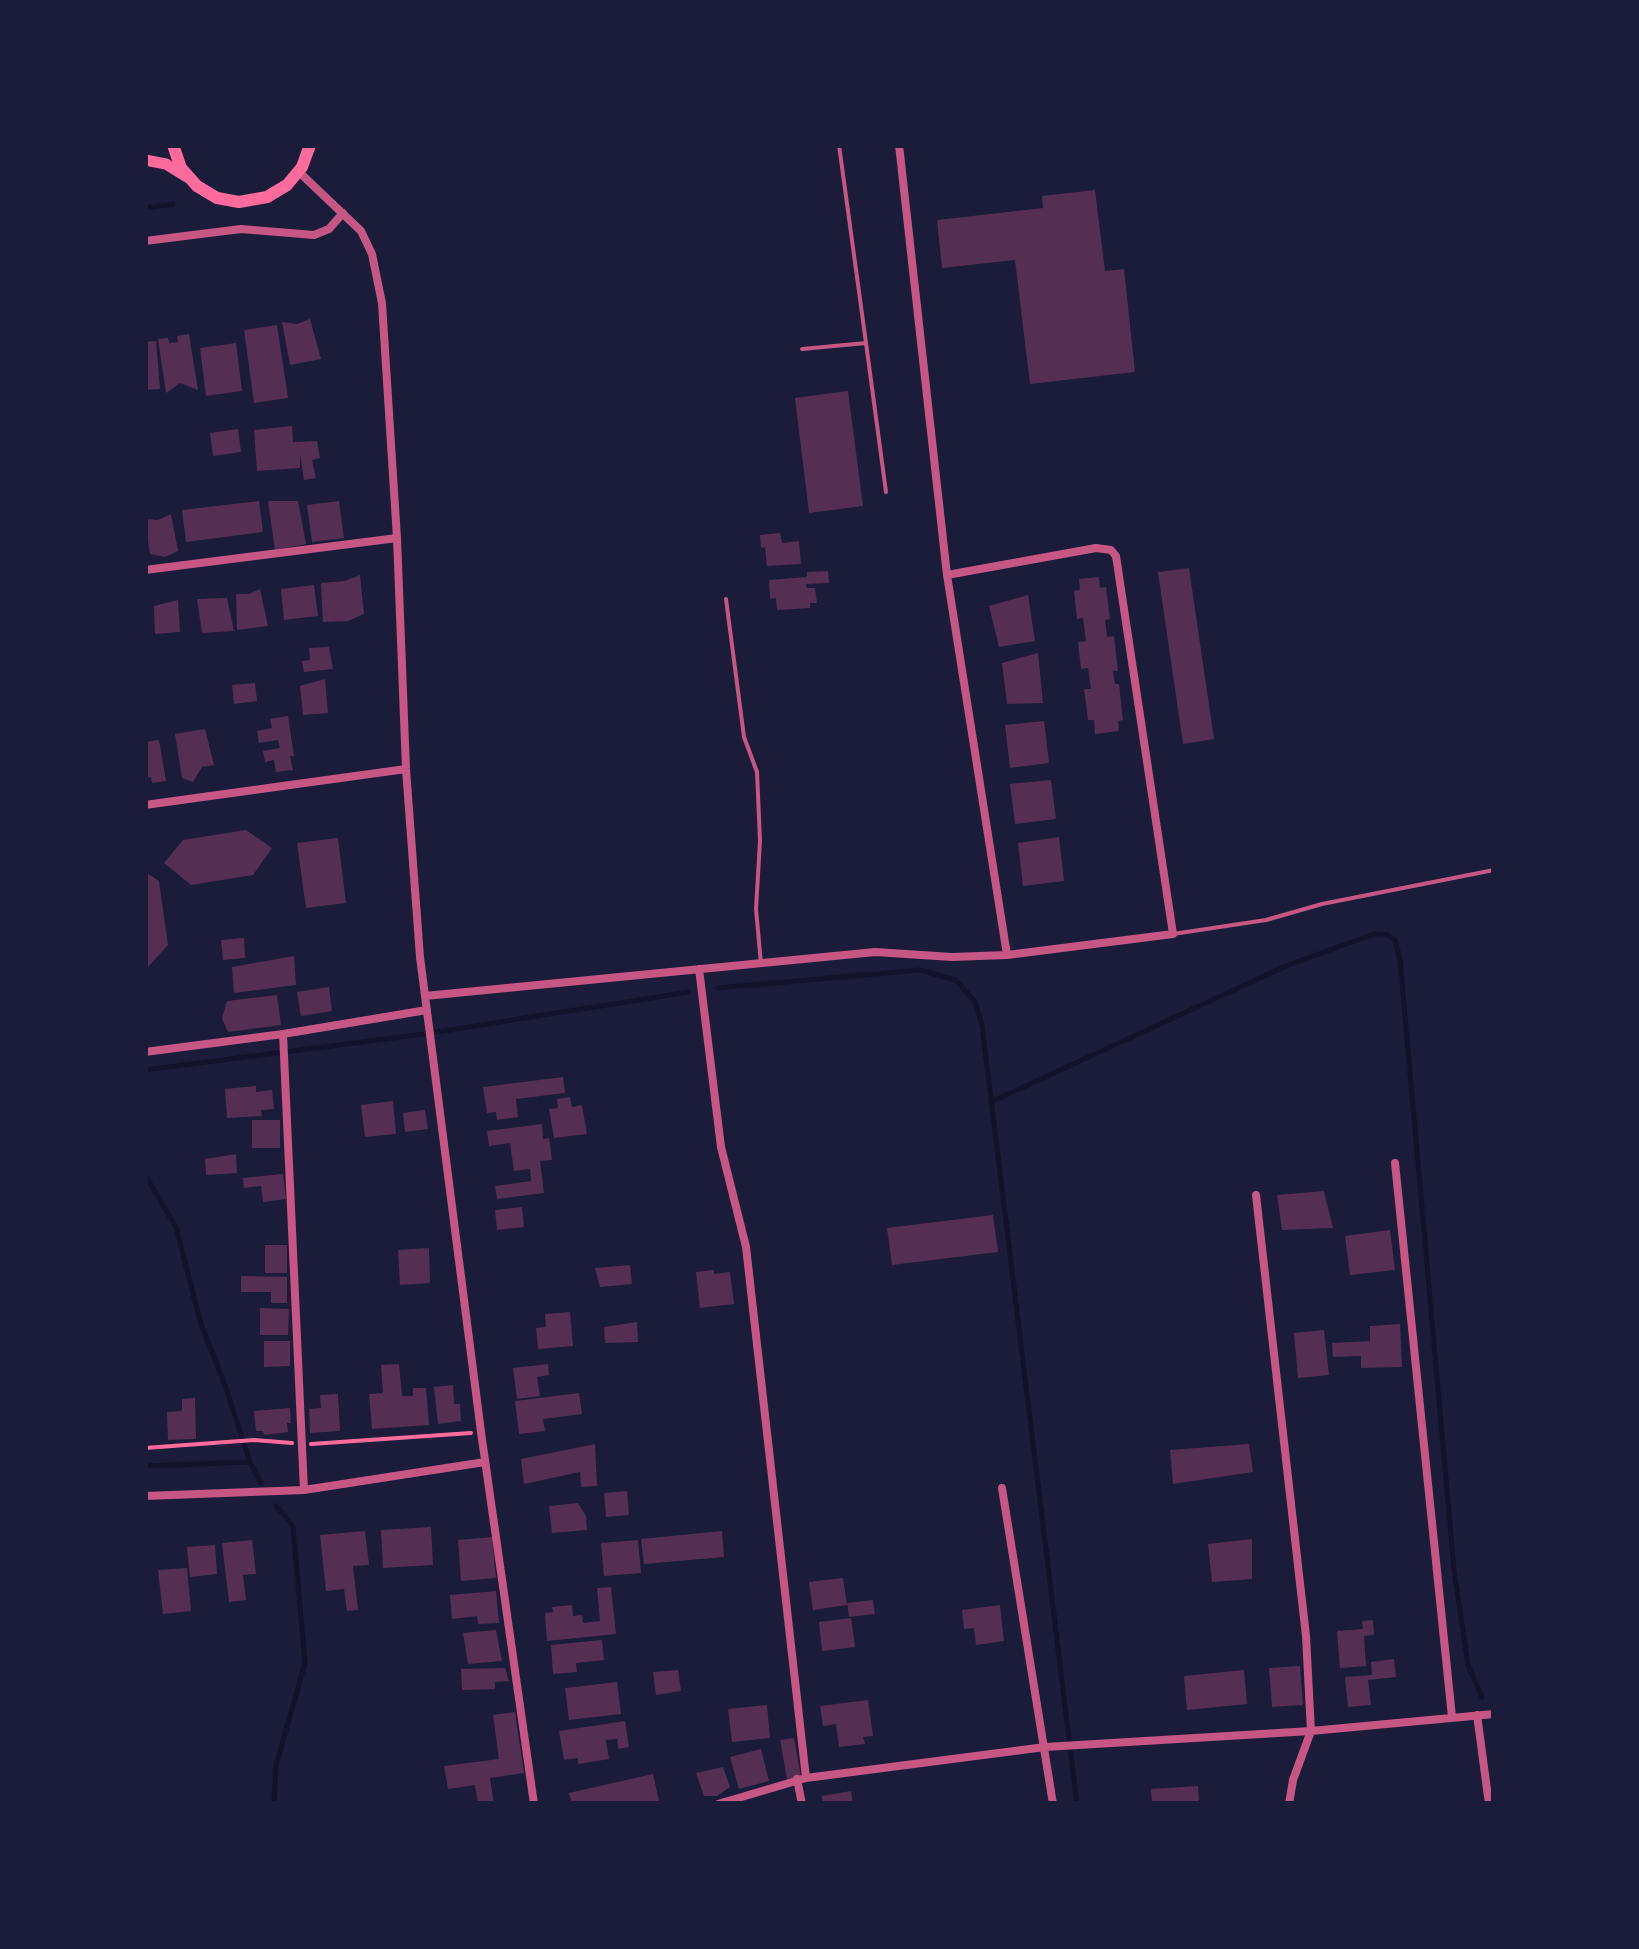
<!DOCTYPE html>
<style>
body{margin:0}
#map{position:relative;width:1639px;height:1949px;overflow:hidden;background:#1b1b3a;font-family:"IBM Plex Sans",sans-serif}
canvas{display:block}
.frame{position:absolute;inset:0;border:148px solid #1b1b3a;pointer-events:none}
</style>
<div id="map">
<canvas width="1639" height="1949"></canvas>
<div class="frame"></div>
</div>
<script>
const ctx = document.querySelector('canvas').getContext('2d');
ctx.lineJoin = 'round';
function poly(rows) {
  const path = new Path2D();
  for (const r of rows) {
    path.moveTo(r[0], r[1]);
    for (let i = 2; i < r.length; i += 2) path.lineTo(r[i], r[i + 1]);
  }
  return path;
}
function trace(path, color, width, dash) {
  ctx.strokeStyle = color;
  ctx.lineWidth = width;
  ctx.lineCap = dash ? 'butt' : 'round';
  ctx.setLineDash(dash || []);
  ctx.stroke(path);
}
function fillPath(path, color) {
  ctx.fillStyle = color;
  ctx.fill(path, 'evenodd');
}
const stream = poly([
 [145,208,173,204],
 [718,988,920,970,956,980,975,1002,982,1025,1077,1804],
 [145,1070,424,1034,689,992],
 [991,1102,1286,966,1374,934,1386,934,1395,940,1400,959,1454,1570,1468,1665,1482,1697],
 [145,1175,176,1227,200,1321,226,1388,250,1462,261,1483],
 [145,1466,250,1462],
 [274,1804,276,1765,305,1663,293,1526,276,1506]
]);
const building = poly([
 [1095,190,1105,271,1124,269,1135,372,1030,384,1015,260,942,268,937,220,1043,208,1042,196],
 [310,319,321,359,290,365,282,322,297,324],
 [277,325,288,398,254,403,244,330],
 [189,334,198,390,180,383,166,393,158,339,168,338,169,343,178,342,177,336],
 [156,341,160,389,145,390,145,342],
 [236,343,242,391,206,396,200,348],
 [848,391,863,506,809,513,795,398],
 [292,426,293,442,317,441,320,458,312,460,316,478,304,480,300,454,300,468,257,471,254,430],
 [238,429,241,452,213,456,210,433],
 [259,501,263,532,186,542,182,510],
 [268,501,298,501,306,544,275,550],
 [339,501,344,538,312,542,307,505],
 [171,514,178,551,165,557,150,554,145,519,158,520],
 [780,533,782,543,799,541,801,564,767,566,765,547,761,548,760,535],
 [1189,568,1214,739,1183,744,1158,572],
 [828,571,829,583,806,584,807,588,815,588,817,603,810,603,810,608,777,610,776,598,770,599,769,580,807,577,807,572],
 [360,575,364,614,348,621,323,622,321,583,345,581],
 [1099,577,1100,588,1106,587,1110,619,1105,620,1107,637,1114,636,1118,671,1113,671,1115,684,1119,684,1123,720,1118,721,1119,731,1095,734,1094,720,1088,720,1084,689,1091,689,1088,668,1081,669,1078,642,1086,641,1083,618,1077,619,1074,591,1080,590,1079,579],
 [314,585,318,616,284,620,281,589],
 [260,589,268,626,237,630,236,594,249,594],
 [1028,595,1035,641,999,647,989,606],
 [227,598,234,631,202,633,197,599],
 [178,600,180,632,155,634,154,606],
 [329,647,333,669,304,672,302,661,310,660,309,648],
 [1038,653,1043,703,1007,704,1002,663],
 [325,679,328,713,303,715,300,686],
 [255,683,257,701,234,704,232,685],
 [288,716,294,756,290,756,293,770,276,772,274,760,265,762,263,751,280,748,278,740,259,743,257,731,272,728,270,719],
 [1044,721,1049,763,1010,768,1005,725],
 [205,729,214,765,202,767,193,782,182,778,175,734],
 [159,740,166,781,152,783,151,777,145,778,145,742],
 [1051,780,1056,819,1015,824,1010,784],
 [246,830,272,848,253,875,191,885,164,863,183,840],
 [1059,837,1064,881,1023,886,1018,843],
 [338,838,346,903,306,908,297,843],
 [145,872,159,881,168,945,145,970],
 [244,938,245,958,223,960,221,940],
 [294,956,296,985,234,993,232,967],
 [329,987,332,1011,301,1016,297,992],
 [277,995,281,1025,228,1032,222,1018,227,1001],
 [563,1077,565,1093,516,1099,518,1117,497,1120,496,1112,487,1113,483,1087],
 [256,1086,256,1092,272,1090,274,1109,261,1110,262,1116,227,1118,225,1089],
 [570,1097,572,1107,582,1105,587,1134,554,1138,549,1109,558,1108,557,1099],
 [393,1101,396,1134,365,1137,361,1105],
 [425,1110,428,1129,405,1132,403,1113],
 [252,1120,280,1120,280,1148,252,1148],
 [542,1124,543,1139,549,1138,552,1160,540,1161,544,1193,497,1199,495,1186,531,1181,530,1169,514,1171,510,1143,489,1146,487,1131],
 [236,1154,237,1173,206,1175,205,1159],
 [283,1174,286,1199,263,1202,261,1186,244,1188,243,1178],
 [1324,1191,1333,1228,1282,1230,1277,1195],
 [522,1207,524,1227,497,1230,495,1210],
 [993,1215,998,1252,892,1265,887,1228],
 [1390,1230,1395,1270,1350,1275,1345,1236],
 [265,1245,287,1245,287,1273,265,1273],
 [429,1248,430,1283,400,1285,398,1250],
 [630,1265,632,1284,600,1287,595,1268],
 [714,1270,714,1274,730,1272,734,1304,700,1308,696,1272],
 [241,1276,287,1277,287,1303,271,1303,271,1292,241,1292],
 [260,1308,289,1309,288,1335,260,1335],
 [570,1312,573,1346,538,1349,536,1328,546,1327,545,1314],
 [637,1322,638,1342,605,1343,604,1327],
 [1400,1324,1402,1367,1361,1368,1361,1356,1333,1357,1332,1343,1370,1341,1370,1326],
 [1324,1330,1329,1375,1298,1378,1294,1333],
 [264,1341,290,1341,290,1366,264,1367],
 [399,1364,402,1396,413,1396,413,1388,426,1388,429,1425,372,1429,369,1394,383,1393,381,1365],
 [548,1364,549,1375,537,1377,540,1396,517,1399,513,1368],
 [453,1385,454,1404,460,1404,461,1421,438,1424,434,1387],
 [579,1393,582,1414,543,1419,545,1431,519,1434,515,1401],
 [338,1394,340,1431,310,1433,309,1409,321,1408,320,1395],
 [195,1398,196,1439,168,1440,167,1412,182,1411,182,1399],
 [290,1408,291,1423,287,1423,288,1432,264,1435,263,1431,256,1431,254,1411],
 [595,1444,597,1486,581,1487,580,1472,524,1484,521,1459],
 [1249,1444,1253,1472,1173,1484,1170,1450],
 [627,1491,629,1515,606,1517,604,1493],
 [578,1503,586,1516,587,1530,552,1533,549,1506],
 [431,1527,433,1565,383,1568,381,1530],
 [365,1531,369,1565,353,1566,358,1610,347,1611,344,1589,326,1591,320,1535],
 [722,1531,724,1557,644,1564,641,1539],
 [492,1537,496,1578,461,1581,458,1540],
 [1252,1539,1252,1579,1212,1582,1208,1544],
 [252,1540,256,1574,243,1575,246,1600,229,1602,222,1543],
 [638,1540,641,1573,604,1576,601,1543],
 [215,1545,217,1574,190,1577,187,1547],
 [187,1568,191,1611,163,1614,158,1570],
 [843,1578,847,1605,813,1610,809,1582],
 [611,1587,616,1634,547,1641,545,1613,553,1612,552,1607,572,1605,573,1616,582,1615,583,1623,600,1621,597,1588],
 [496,1591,499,1623,478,1624,477,1616,452,1619,450,1595],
 [873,1600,875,1614,849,1617,847,1603],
 [1000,1605,1004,1641,976,1645,974,1628,964,1629,962,1610],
 [851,1618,855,1647,822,1651,819,1622],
 [1373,1620,1374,1635,1364,1636,1366,1666,1340,1668,1337,1631,1363,1629,1362,1621],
 [496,1630,502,1661,468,1664,463,1633],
 [602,1640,604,1660,576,1663,577,1672,553,1674,551,1645],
 [1394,1659,1396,1677,1368,1680,1371,1705,1348,1707,1345,1677,1372,1675,1371,1662],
 [1300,1666,1303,1705,1272,1707,1269,1668],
 [505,1668,509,1681,495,1682,495,1689,462,1690,461,1669],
 [678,1670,681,1691,656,1695,653,1672],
 [1244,1670,1247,1704,1187,1710,1184,1676],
 [617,1682,621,1714,569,1720,565,1688],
 [868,1700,873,1736,863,1737,865,1744,839,1747,836,1724,823,1726,820,1706],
 [767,1705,770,1738,732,1742,728,1709],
 [515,1712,524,1773,490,1778,494,1804,478,1804,475,1785,448,1789,444,1766,499,1759,493,1715],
 [625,1721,629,1747,618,1749,617,1739,606,1740,609,1759,578,1764,578,1758,564,1760,559,1731],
 [794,1738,801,1776,787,1779,780,1740],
 [761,1749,769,1781,739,1789,730,1757],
 [723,1767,730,1787,717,1796,704,1796,696,1773],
 [653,1774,659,1801,645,1804,572,1804,569,1793],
 [1198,1786,1199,1804,1152,1804,1151,1789],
 [851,1791,853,1804,823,1804,822,1796]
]);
const path = poly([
 [311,1444,471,1433],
 [145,1448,254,1440,292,1443]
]);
const service = poly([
 [866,343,886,492],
 [802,349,866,343,839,145],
 [726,599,744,737,757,772,760,841,756,909,761,964],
 [1173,934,1266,920,1322,904,1494,870]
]);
const minor = poly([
 [899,145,947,575,1007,955],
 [299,172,361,231,372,254,382,303,397,538,406,769,420,957,481,1432,534,1804],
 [145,241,241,229,314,235,329,229,343,213],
 [145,570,397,538],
 [145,805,406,769],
 [699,969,721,1147,746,1247,806,1778],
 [425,996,875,952,952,957,1007,955,1173,934,1116,556,1111,550,1096,548,947,575],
 [283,1034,304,1490],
 [145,1052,283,1034,427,1010],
 [1395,1163,1452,1717],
 [1256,1195,1306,1636,1311,1731,1293,1780,1289,1804],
 [1002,1488,1053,1804],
 [145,1496,304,1490,485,1462],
 [1477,1715,1489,1804],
 [797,1779,802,1804],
 [718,1804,806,1778,1045,1747,1311,1731,1494,1714]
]);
const primary = poly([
 [145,160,166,164,187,177]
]);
const trunk = poly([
 [173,145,181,168,197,186,217,198,239,202,267,197,287,185,302,167,310,145]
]);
trace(stream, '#12122b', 5);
fillPath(building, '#542f53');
trace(path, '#ff6b9d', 4);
trace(service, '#c65784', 4);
trace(minor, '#c65784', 8);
trace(primary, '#ff6b9d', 11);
trace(trunk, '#ff6b9d', 12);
</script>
